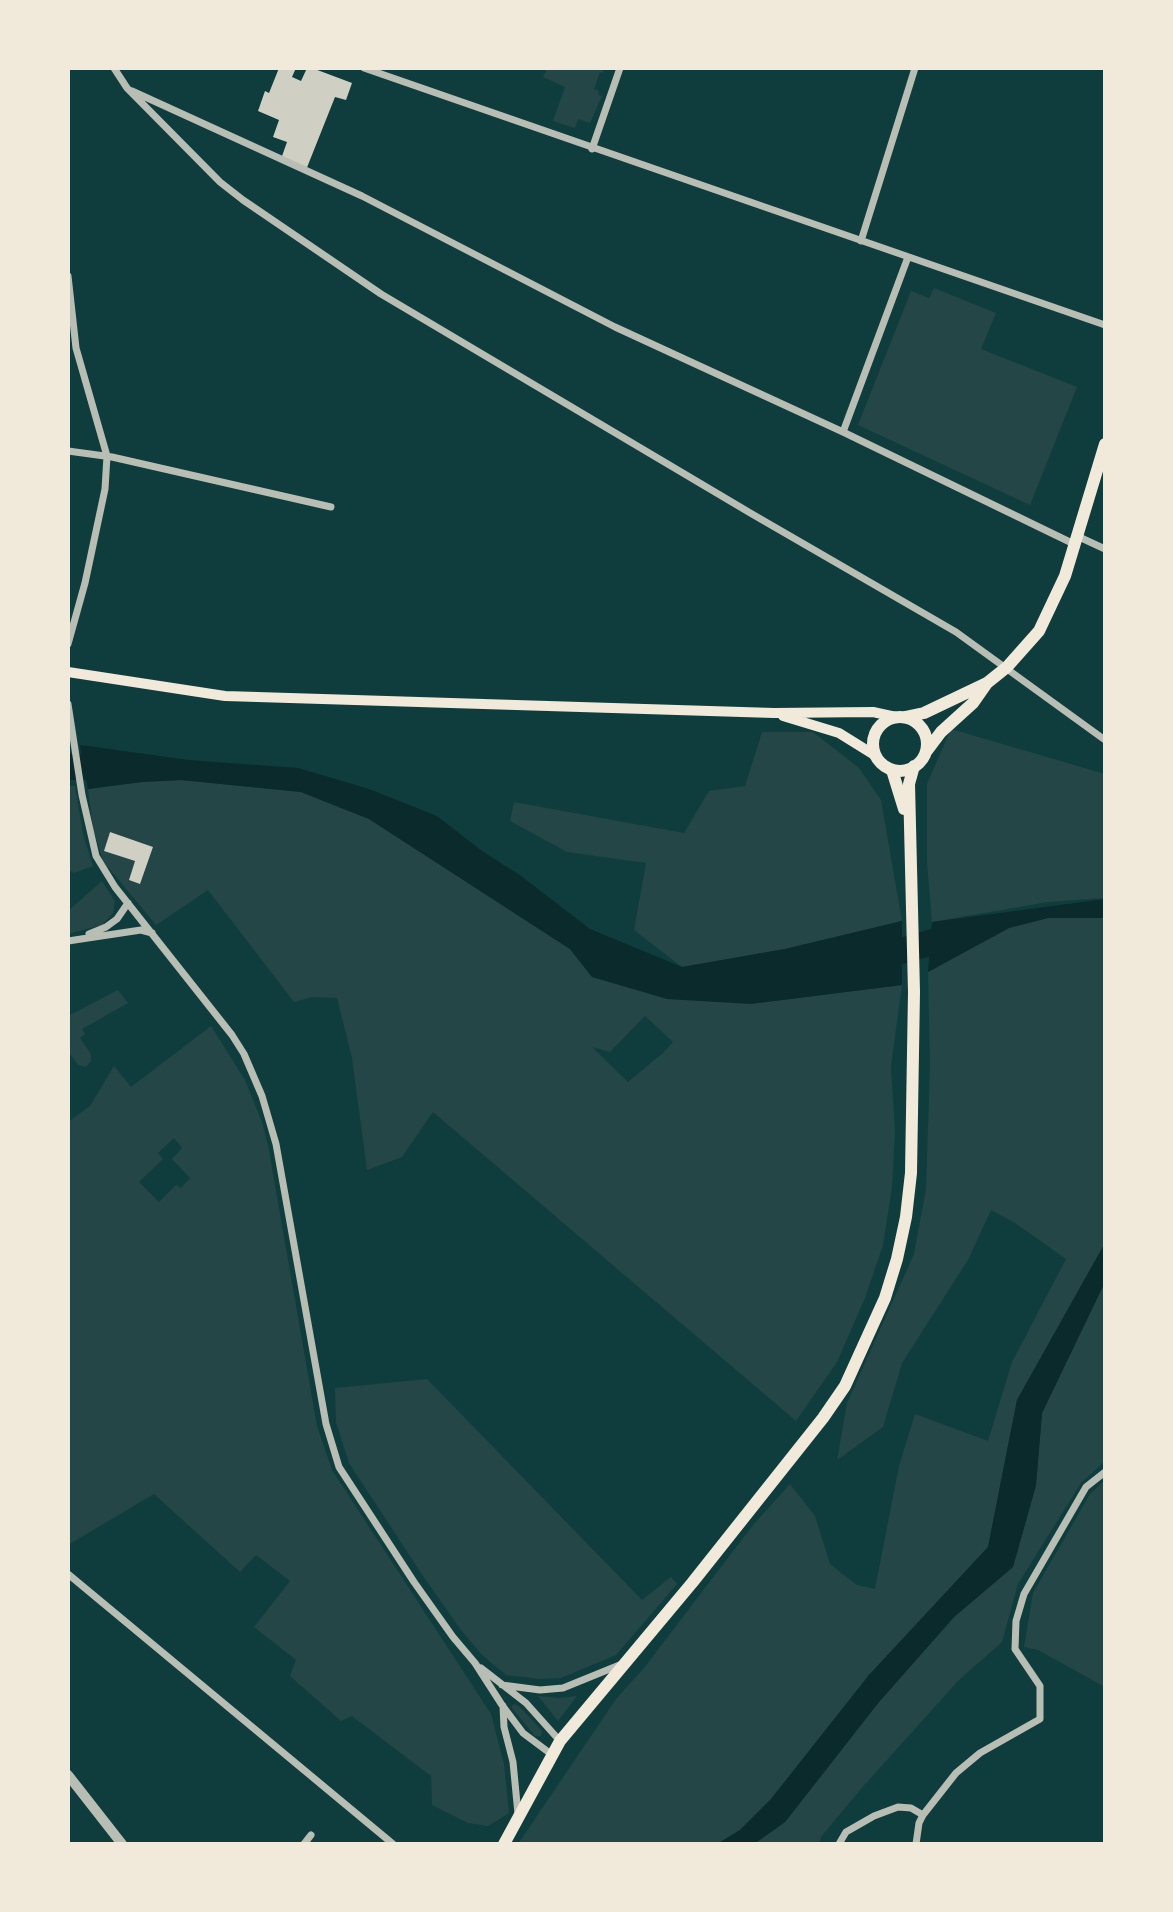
<!DOCTYPE html>
<style>
body{margin:0}
#map{position:relative;width:1173px;height:1912px;overflow:hidden;background:#0f3d3e;font-family:"DM Sans",sans-serif}
canvas{display:block}
.frame{position:absolute;inset:0;border:70px solid #f1e9da;pointer-events:none}
</style>
<div id="map">
<canvas width="1173" height="1912"></canvas>
<div class="frame"></div>
</div>
<script>
const ctx = document.querySelector('canvas').getContext('2d');
ctx.lineJoin = 'round';
function fillPath(path, color) {
  ctx.fillStyle = color;
  ctx.fill(path, 'evenodd');
}
function poly(rows) {
  const path = new Path2D();
  for (const r of rows) {
    if (r.length === 3) {
      path.moveTo(r[0] + r[2], r[1]);
      path.arc(r[0], r[1], r[2], 0, 2 * Math.PI);
      continue;
    }
    path.moveTo(r[0], r[1]);
    for (let i = 2; i < r.length; i += 2) path.lineTo(r[i], r[i + 1]);
  }
  return path;
}
function trace(path, color, width, dash) {
  ctx.strokeStyle = color;
  ctx.lineWidth = width;
  ctx.lineCap = dash ? 'butt' : 'round';
  ctx.setLineDash(dash || []);
  ctx.stroke(path);
}
const green = poly([
 [542,68,604,68,603,73,600,72,594,89,599,91,598,95,602,96,590,123,578,119,575,128,553,121,565,87,543,77,546,71],
 [934,288,996,313,981,349,1077,387,1030,505,858,425,911,291,929,298],
 [951,729,1105,774,1105,898,1048,902,932,922,927,862,927,784],
 [762,732,813,732,859,768,881,800,902,921,785,949,682,967,634,930,646,863,567,852,510,821,514,802,684,833,709,791,745,786],
 [181,780,301,792,369,819,570,949,592,977,773,1001,902,985,891,1066,895,1132,892,1187,883,1245,865,1298,837,1362,796,1421,433,1112,402,1157,367,1170,352,1058,337,998,312,997,294,1002,208,890,156,925,103,861,93,828,88,789,142,782],
 [110,832,153,847,140,884,129,880,135,861,104,851],
 [645,1016,673,1042,664,1052,628,1082,592,1047,610,1052],
 [68,786,75,786,83,834,93,866,74,873,68,869],
 [102,881,115,901,113,913,102,925,68,934,68,911],
 [1048,918,1105,918,1105,1243,1017,1400,988,1547,869,1675,771,1799,740,1830,717,1844,518,1844,616,1699,644,1668,753,1525,790,1484,815,1516,830,1564,857,1585,875,1589,899,1466,915,1414,988,1441,1012,1362,1066,1259,1015,1223,991,1210,968,1260,902,1363,883,1427,837,1460,847,1403,914,1254,926,1189,930,1065,928,972,1009,928],
 [118,990,128,1003,82,1029,85,1034,80,1038,91,1054,91,1061,86,1067,78,1065,68,1051,68,1016],
 [211,1026,245,1080,262,1122,268,1145,317,1426,332,1470,491,1714,504,1764,509,1813,488,1826,468,1823,432,1805,431,1776,352,1716,341,1721,290,1676,296,1660,254,1627,290,1581,256,1555,240,1572,154,1494,68,1545,68,1122,90,1106,114,1066,131,1087],
 [174,1138,182,1148,172,1159,190,1178,181,1188,176,1185,159,1202,139,1182,163,1159,158,1153],
 [1105,1282,1105,1461,1081,1483,1018,1584,1002,1642,959,1680,860,1790,821,1837,819,1844,754,1844,785,1822,879,1702,954,1617,1013,1567,1036,1485,1042,1413],
 [427,1379,642,1600,671,1577,677,1584,616,1655,561,1678,540,1679,506,1675,482,1655,461,1630,423,1576,349,1463,336,1422,335,1388],
 [1105,1480,1105,1687,1038,1650,1024,1647,1033,1593,1090,1494],
 [538,1696,559,1698,577,1696,558,1721],
 [514,1704,519,1706,542,1731,541,1736,535,1736,515,1712,511,1707]
]);
const water = poly([
 [80,745,189,760,298,768,369,789,437,816,482,851,521,876,590,929,682,967,785,949,902,921,902,985,751,1004,667,999,592,977,570,949,369,819,301,792,181,780,142,782,88,789,85,772,89,770,89,765,82,763],
 [1105,899,1105,918,1048,918,1009,928,928,972,932,922],
 [1105,1243,1105,1282,1042,1413,1036,1485,1013,1567,954,1617,879,1702,785,1822,754,1844,717,1844,740,1830,771,1799,869,1675,988,1547,1017,1400]
]);
const river = poly([
 [68,767,122,767],
 [870,960,964,933]
]);
const building = poly([
 [279,68,296,68,292,77,301,81,307,68,312,68,352,83,346,100,335,97,306,170,281,159,287,142,273,137,279,120,258,111,265,91,269,93],
 [110,832,153,847,140,884,129,880,135,861,104,851]
]);
const minor = poly([
 [114,68,127,88,220,182,243,200,381,294,752,514,956,632,1105,740],
 [364,68,1105,325],
 [132,91,362,196,615,327,843,432,1074,544],
 [592,149,620,68],
 [861,241,915,68],
 [68,276,76,348,107,456,105,489,85,583,68,644],
 [843,432,908,257],
 [68,451,112,457,331,507],
 [1077,536,1105,549],
 [68,704,82,795,96,856,115,887,232,1035,244,1054,262,1096,276,1144,326,1424,339,1467,414,1582,453,1637,475,1663,502,1705,523,1733,551,1754],
 [89,934,106,927,117,919,128,903],
 [68,941,141,930,152,933],
 [68,1574,393,1844],
 [481,1668,526,1703,560,1741],
 [502,1685,540,1690,563,1688,622,1664],
 [503,1706,504,1727,513,1762,518,1814],
 [304,1844,311,1835],
 [839,1844,846,1832,874,1816,898,1807,911,1808,923,1815],
 [916,1844,919,1823,923,1815,956,1773,980,1753,1040,1719,1040,1686,1015,1649,1016,1621,1024,1594,1086,1487,1105,1472]
]);
const tertiary = poly([
 [68,1775,122,1844]
]);
const secondary = poly([
 [68,672,225,696,774,713,873,712,896,717],
 [783,716,839,733,876,756]
]);
const primary = poly([
 [905,717,924,713,987,683,1007,667,1039,631,1065,576,1105,444],
 [900,744,27],
 [926,752,941,732,973,703,987,683],
 [892,770,904,809],
 [504,1844,560,1741,692,1583,823,1418,845,1386,885,1298,897,1259,906,1217,911,1173,914,992,909,784,914,766]
]);
fillPath(green, '#244646');
fillPath(water, '#0a2a2b');
trace(river, '#0a2a2b', 26);
fillPath(building, '#cfcfc3');
trace(minor, '#b8beb3', 7);
trace(tertiary, '#b8beb3', 10);
trace(secondary, '#f1e9da', 10);
trace(primary, '#f1e9da', 12);
</script>
